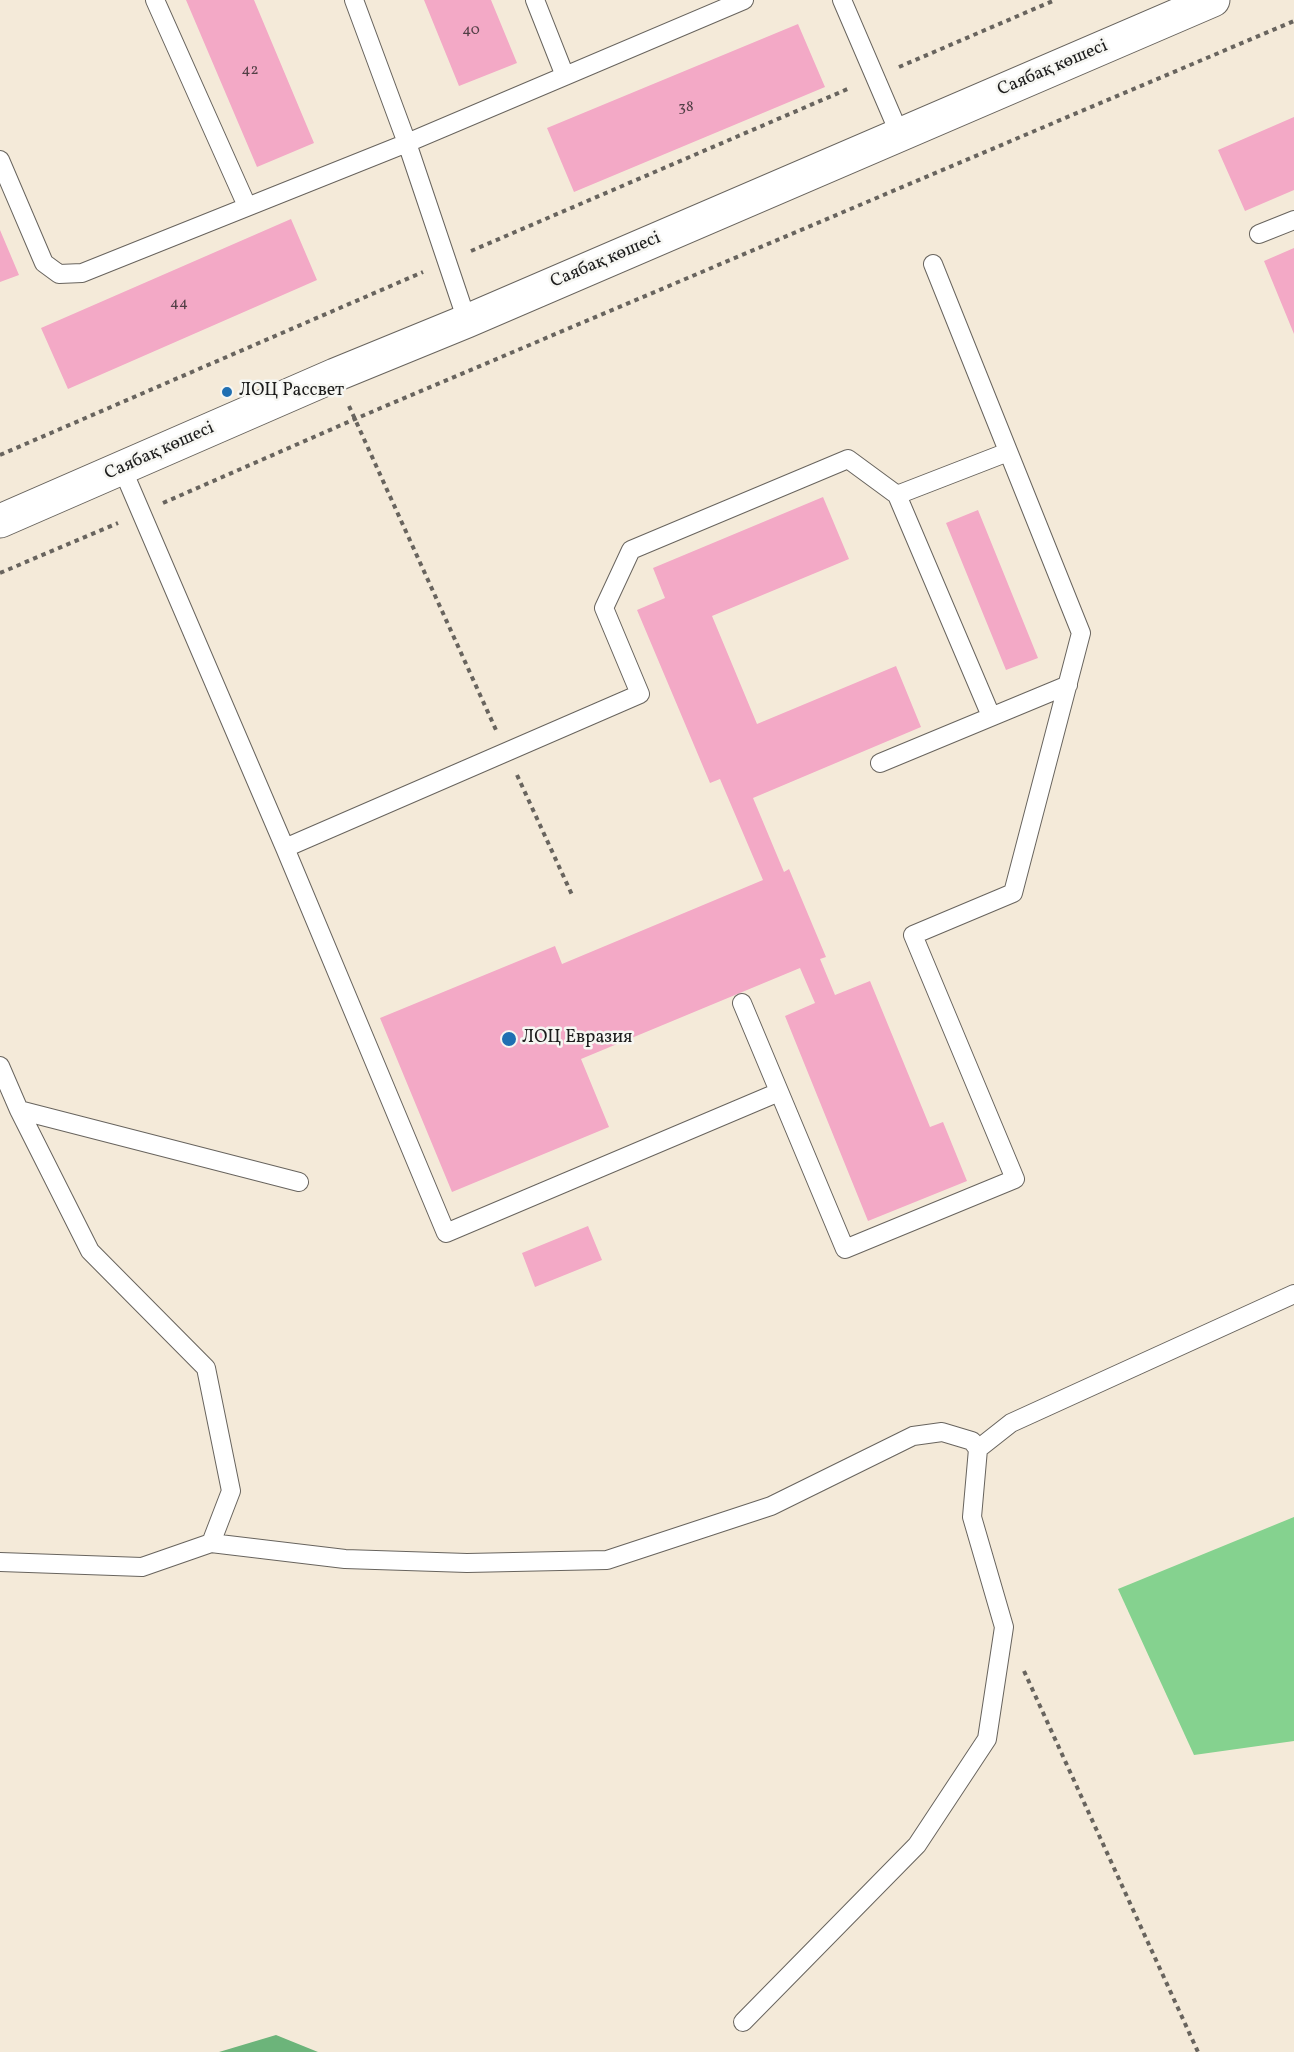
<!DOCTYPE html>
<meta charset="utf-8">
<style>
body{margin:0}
canvas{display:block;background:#f4ead9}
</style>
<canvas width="1294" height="2052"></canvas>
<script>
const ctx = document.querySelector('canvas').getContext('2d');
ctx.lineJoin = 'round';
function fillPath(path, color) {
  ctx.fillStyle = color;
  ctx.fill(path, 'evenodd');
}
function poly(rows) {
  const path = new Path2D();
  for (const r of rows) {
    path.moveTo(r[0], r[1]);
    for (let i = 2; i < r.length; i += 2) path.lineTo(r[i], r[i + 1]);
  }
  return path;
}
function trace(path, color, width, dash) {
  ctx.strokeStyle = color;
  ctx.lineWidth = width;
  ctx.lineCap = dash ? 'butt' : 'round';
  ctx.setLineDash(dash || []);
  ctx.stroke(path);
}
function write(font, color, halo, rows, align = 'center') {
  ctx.font = font + ' Vollkorn,serif';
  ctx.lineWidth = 5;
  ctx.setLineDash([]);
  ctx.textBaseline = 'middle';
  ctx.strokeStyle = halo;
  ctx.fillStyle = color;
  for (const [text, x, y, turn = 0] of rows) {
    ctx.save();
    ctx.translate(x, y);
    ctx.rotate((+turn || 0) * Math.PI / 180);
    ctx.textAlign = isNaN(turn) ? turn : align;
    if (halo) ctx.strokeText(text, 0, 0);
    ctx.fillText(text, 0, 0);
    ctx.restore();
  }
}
const green = poly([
 [1294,1517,1294,1741,1194,1755,1118,1589]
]);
const forest = poly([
 [276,2035,318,2052,219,2052]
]);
const building = poly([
 [186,0,254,0,314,143,257,167],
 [424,0,491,0,517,63,459,86],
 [798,24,825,87,574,192,547,128],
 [1294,117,1294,190,1245,211,1218,150],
 [291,219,317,280,68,389,41,328],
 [0,230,19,275,0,282],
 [1294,248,1294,334,1264,261],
 [823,497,849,559,712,616,757,724,896,666,921,727,753,798,784,872,789,869,826,957,820,959,835,995,870,981,930,1127,943,1122,967,1181,868,1221,785,1016,815,1003,800,968,581,1059,609,1127,452,1192,380,1018,555,946,562,964,763,880,720,779,710,783,637,610,665,598,653,568],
 [978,510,1038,658,1006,670,946,523],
 [588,1226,602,1260,535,1287,522,1253]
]);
const path = poly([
 [899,67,1055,0],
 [471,251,850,88],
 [349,406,496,730],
 [0,455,423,272],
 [163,503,355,419,1294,21],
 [0,573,118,523],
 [517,775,573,897],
 [1024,1671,1198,2052]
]);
const lane = poly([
 [155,0,247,206],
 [354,0,407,143,467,321],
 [535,0,565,76,744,0],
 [842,0,900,135],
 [0,160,44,263,59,274,82,273,407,143,565,76],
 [1259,234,1294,220],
 [122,468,285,848,446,1233,779,1092],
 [897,495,991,716],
 [880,763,1068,685],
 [285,848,640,694,604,608,631,550,848,459,897,495,1008,452],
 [742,1003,845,1249,1015,1179,913,935,1013,893,1081,633,933,264],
 [0,1066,19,1110,299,1182],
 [211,1543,345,1559,467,1563,607,1560,771,1506,913,1436,942,1432,972,1441,978,1449],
 [0,1562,142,1567,211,1543,231,1491,206,1368,90,1251,19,1110],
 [743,2022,917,1845,987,1739,1004,1627,972,1517,978,1449,1011,1423,1294,1294]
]);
const secondary = poly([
 [0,521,335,375,467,321,1213,0]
]);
const markers = [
 [227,392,6,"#1f6fb2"],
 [509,1039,8,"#1f6fb2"]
];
const numberNames = [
 ["40",471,31],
 ["42",250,71],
 ["38",686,108],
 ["44",179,304]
];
const streetNames = [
 ["Саябақ көшесі",1053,69,-23],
 ["Саябақ көшесі",606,261,-23],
 ["Саябақ көшесі",160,452,-24]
];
const poiNames = [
 ["ЛОЦ Рассвет",239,392],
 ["ЛОЦ Евразия",522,1039]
];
fillPath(green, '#85d28f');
fillPath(forest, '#6cb47a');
fillPath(building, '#f3a9c6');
trace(lane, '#68645e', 20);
trace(secondary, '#68645e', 35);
trace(path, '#68645e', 4, [4.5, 4.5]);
trace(lane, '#fff', 18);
trace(secondary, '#fff', 33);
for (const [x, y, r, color] of markers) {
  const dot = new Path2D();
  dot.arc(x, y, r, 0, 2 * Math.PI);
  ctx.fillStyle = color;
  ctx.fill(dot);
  trace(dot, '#f6f6f2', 2);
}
write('15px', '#523f46', null, numberNames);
write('18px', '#1c1c1c', '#f6f6f2', streetNames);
write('18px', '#1c1c1c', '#f6f6f2', poiNames, 'left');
</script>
